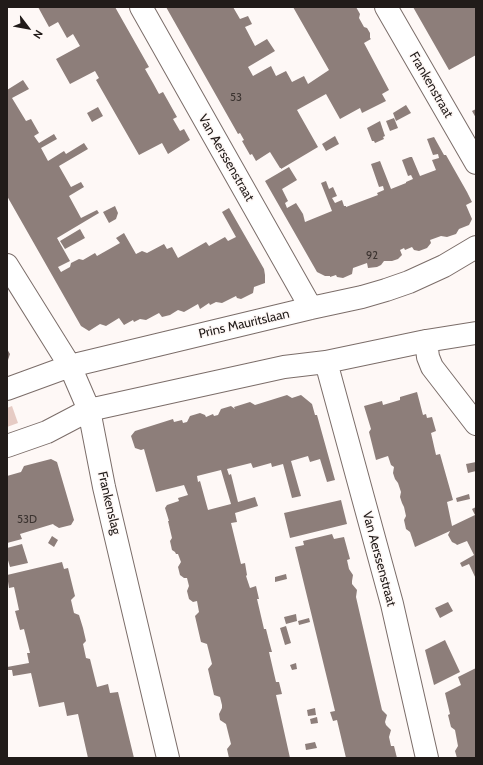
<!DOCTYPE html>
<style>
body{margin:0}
#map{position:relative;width:483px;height:765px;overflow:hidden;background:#fef8f6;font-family:Cabin,sans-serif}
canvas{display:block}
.frame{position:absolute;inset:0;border:8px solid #211b19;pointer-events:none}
.north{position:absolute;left:8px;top:8px;width:40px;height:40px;-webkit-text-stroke:3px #fef8f6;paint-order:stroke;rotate:122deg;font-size:11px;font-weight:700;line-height:16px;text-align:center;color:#211b19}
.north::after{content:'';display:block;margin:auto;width:14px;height:18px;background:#211b19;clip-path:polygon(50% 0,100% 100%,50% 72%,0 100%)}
</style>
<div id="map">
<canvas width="483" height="765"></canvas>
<div class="frame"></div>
<div class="north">N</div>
</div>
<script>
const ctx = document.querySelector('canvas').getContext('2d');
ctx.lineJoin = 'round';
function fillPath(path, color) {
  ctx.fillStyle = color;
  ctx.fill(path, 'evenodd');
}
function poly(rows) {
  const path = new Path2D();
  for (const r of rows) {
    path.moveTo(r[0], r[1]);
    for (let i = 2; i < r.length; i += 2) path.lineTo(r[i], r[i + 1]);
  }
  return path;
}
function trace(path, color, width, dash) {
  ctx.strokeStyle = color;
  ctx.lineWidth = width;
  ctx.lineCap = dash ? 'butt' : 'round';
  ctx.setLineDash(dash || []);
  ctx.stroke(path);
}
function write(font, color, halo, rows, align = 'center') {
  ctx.font = font + ' Cabin,sans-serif';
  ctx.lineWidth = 3;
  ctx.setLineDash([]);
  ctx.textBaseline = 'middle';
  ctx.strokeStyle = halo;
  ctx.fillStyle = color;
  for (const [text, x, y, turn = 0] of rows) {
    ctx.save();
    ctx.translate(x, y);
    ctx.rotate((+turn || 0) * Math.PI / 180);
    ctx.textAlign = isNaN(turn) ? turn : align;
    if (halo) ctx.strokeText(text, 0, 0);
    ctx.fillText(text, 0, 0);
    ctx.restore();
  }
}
const green = poly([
 [12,406,18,423,7,427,7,408]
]);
const building = poly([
 [38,7,115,7,149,67,145,69,153,83,159,94,163,92,177,117,173,119,180,131,184,129,190,140,168,154,162,143,139,155,96,80,99,78,95,71,70,84,56,59,80,46,73,34,67,38,58,22,49,27],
 [166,7,233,7,240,19,248,16,252,24,245,27,255,46,267,39,275,51,248,67,253,76,271,66,276,76,286,71,292,82,304,76,308,84,329,70,293,7,356,7,360,14,359,18,364,27,367,28,370,33,370,38,371,39,364,43,389,90,382,94,386,101,362,113,360,108,340,119,326,94,297,110,318,147,281,169,281,168,280,168,270,152,256,161,252,154,250,155,242,141,244,140,240,133,238,134],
 [413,7,476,7,476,55,449,70],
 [23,80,29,89,12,98,26,121,31,119,39,133,34,136,39,143,54,134,57,139,41,148,48,161,64,151,66,154,84,143,88,149,59,166,71,187,81,182,84,187,69,196,81,218,97,210,99,213,57,238,70,261,58,267,61,272,70,267,71,263,79,259,83,260,95,253,97,256,120,243,116,238,124,233,136,254,142,251,147,253,164,244,167,249,172,247,178,258,206,242,209,246,225,237,228,241,236,237,222,212,229,208,264,269,265,275,265,283,254,287,253,293,241,299,237,298,236,296,222,303,216,302,210,305,209,303,200,309,198,304,184,312,178,310,170,315,162,317,159,313,146,320,140,319,134,322,133,320,124,325,119,318,106,326,100,324,89,331,81,326,7,196,7,90],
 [406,105,411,113,396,121,393,113],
 [98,107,103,116,92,122,87,113],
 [476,109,476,118,472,111],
 [394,118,398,128,390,131,386,121],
 [380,121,385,136,383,137,384,139,375,143,374,141,372,141,367,128],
 [335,136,339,144,326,151,322,144],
 [434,137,444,155,446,155,467,192,472,202,466,205,472,219,469,225,459,229,456,234,447,237,441,236,430,240,431,243,427,248,419,251,414,250,412,247,405,250,404,248,400,250,402,255,398,259,392,261,384,261,381,265,377,267,368,268,367,263,353,268,352,274,343,278,337,277,336,275,330,277,330,276,325,276,317,272,265,181,289,167,297,180,282,189,288,201,285,203,287,208,296,203,303,214,305,222,332,211,321,183,326,181,329,189,333,187,337,196,332,198,335,203,342,200,344,206,346,206,346,207,378,195,377,193,384,190,383,186,379,187,371,164,380,161,391,189,406,183,406,182,413,179,411,175,408,176,402,160,410,157,412,157,420,176,436,170,432,160,439,158,438,154,433,155,427,139],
 [115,206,118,213,116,219,109,223,103,212],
 [80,229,85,238,65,249,60,241],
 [7,349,10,354,7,363],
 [417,392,423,415,426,414,427,418,432,417,436,431,431,433,436,455,440,454,453,500,447,502,452,526,475,515,472,509,476,507,476,579,469,564,462,567,460,563,474,555,467,541,457,545,456,544,452,542,448,535,450,531,415,547,410,532,406,529,404,520,406,516,404,507,402,503,400,497,401,492,398,483,395,479,393,473,394,467,391,465,388,456,376,460,369,432,371,429,364,406,382,401,383,405,400,400,400,397],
 [287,395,292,398,301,395,312,404,315,415,317,415,335,480,327,482,320,459,310,462,308,456,291,461,301,496,292,498,283,464,272,467,271,463,253,468,251,463,227,469,229,475,231,474,238,502,255,497,258,506,235,513,237,522,231,523,241,564,245,563,247,575,246,576,250,588,256,586,259,599,257,599,264,629,266,629,269,641,272,652,269,652,276,682,279,682,282,694,276,695,290,758,229,758,227,749,231,744,226,724,220,720,219,714,222,708,222,705,220,697,214,695,208,669,212,664,207,644,201,642,195,616,199,612,197,601,193,602,189,599,187,591,189,586,187,578,184,578,180,575,178,567,181,562,178,554,176,554,175,552,172,550,170,541,172,538,168,521,169,521,165,508,167,505,179,501,178,498,188,495,184,485,156,492,144,449,141,450,135,448,131,436,135,431,173,419,174,422,182,420,183,423,187,422,190,416,200,413,205,415,206,417,213,414,214,416,218,415,221,409,231,406,235,409,234,407,250,402,255,405],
 [221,470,231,504,208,510,200,481,198,482,197,476],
 [51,459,57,462,74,520,71,525,59,528,54,525,53,524,20,534,22,539,7,543,7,476,21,472,24,466],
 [476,462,476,471,468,473,466,464],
 [469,494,470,499,457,502,456,498],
 [341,500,347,524,290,538,284,513],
 [332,534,334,539,344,537,350,559,347,560,349,569,353,575,352,581,352,584,357,590,356,597,382,710,387,715,385,722,386,725,391,730,389,737,391,746,394,746,397,758,346,758,337,720,333,721,330,712,335,711,295,547,304,545,303,541],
 [52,536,58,540,54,547,48,543],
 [22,544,28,563,10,567,7,557,7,548],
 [62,562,64,569,68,568,75,596,71,600,74,613,79,615,83,628,86,641,83,644,86,658,90,659,97,687,108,684,110,693,118,692,134,758,88,758,78,714,67,716,64,702,39,707,31,673,13,676,12,670,7,670,7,667,29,663,27,653,30,653,24,629,20,630,15,611,19,610,16,596,14,587,9,588,7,575],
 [286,574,287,579,275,582,275,577],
 [448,602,453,611,440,618,435,608],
 [296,614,297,621,286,624,284,617],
 [309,618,310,622,299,625,298,621],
 [286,626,291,643,285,645,280,628],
 [445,640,460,672,434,685,425,650],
 [296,663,297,669,292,670,290,665],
 [476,668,476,758,457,758,455,751,458,746,455,730,451,727,448,715,450,714,445,693,461,685,458,677],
 [315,708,316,715,308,716,307,710],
 [317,717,318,723,311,724,310,719],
 [315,742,317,748,306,750,305,744]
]);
const minor = poly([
 [141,7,311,308],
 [386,7,476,163],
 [7,265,70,366,89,410,104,487,168,758],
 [426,341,428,357,432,367,476,424],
 [326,362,392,604,427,758],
 [7,389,70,366,311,308,362,297,386,290,409,282,444,266,476,247],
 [7,446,47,432,89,410,284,367,326,362,426,341,476,333]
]);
const numberNames = [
 ["53",236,98],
 ["92",372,256],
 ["53D",27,520]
];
const streetNames = [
 ["Frankenstraat",431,85,60],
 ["Van Aerssenstraat",226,158,60],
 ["Prins Mauritslaan",244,324,-13],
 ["Frankenslag",109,503,77],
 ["Van Aerssenstraat",379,559,75]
];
fillPath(green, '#e6cbc4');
fillPath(building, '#8d7e7a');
trace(minor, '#7b6d69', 24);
trace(minor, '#fff', 22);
write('11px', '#3c3431', null, numberNames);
write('13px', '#211b19', '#fef8f6', streetNames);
</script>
